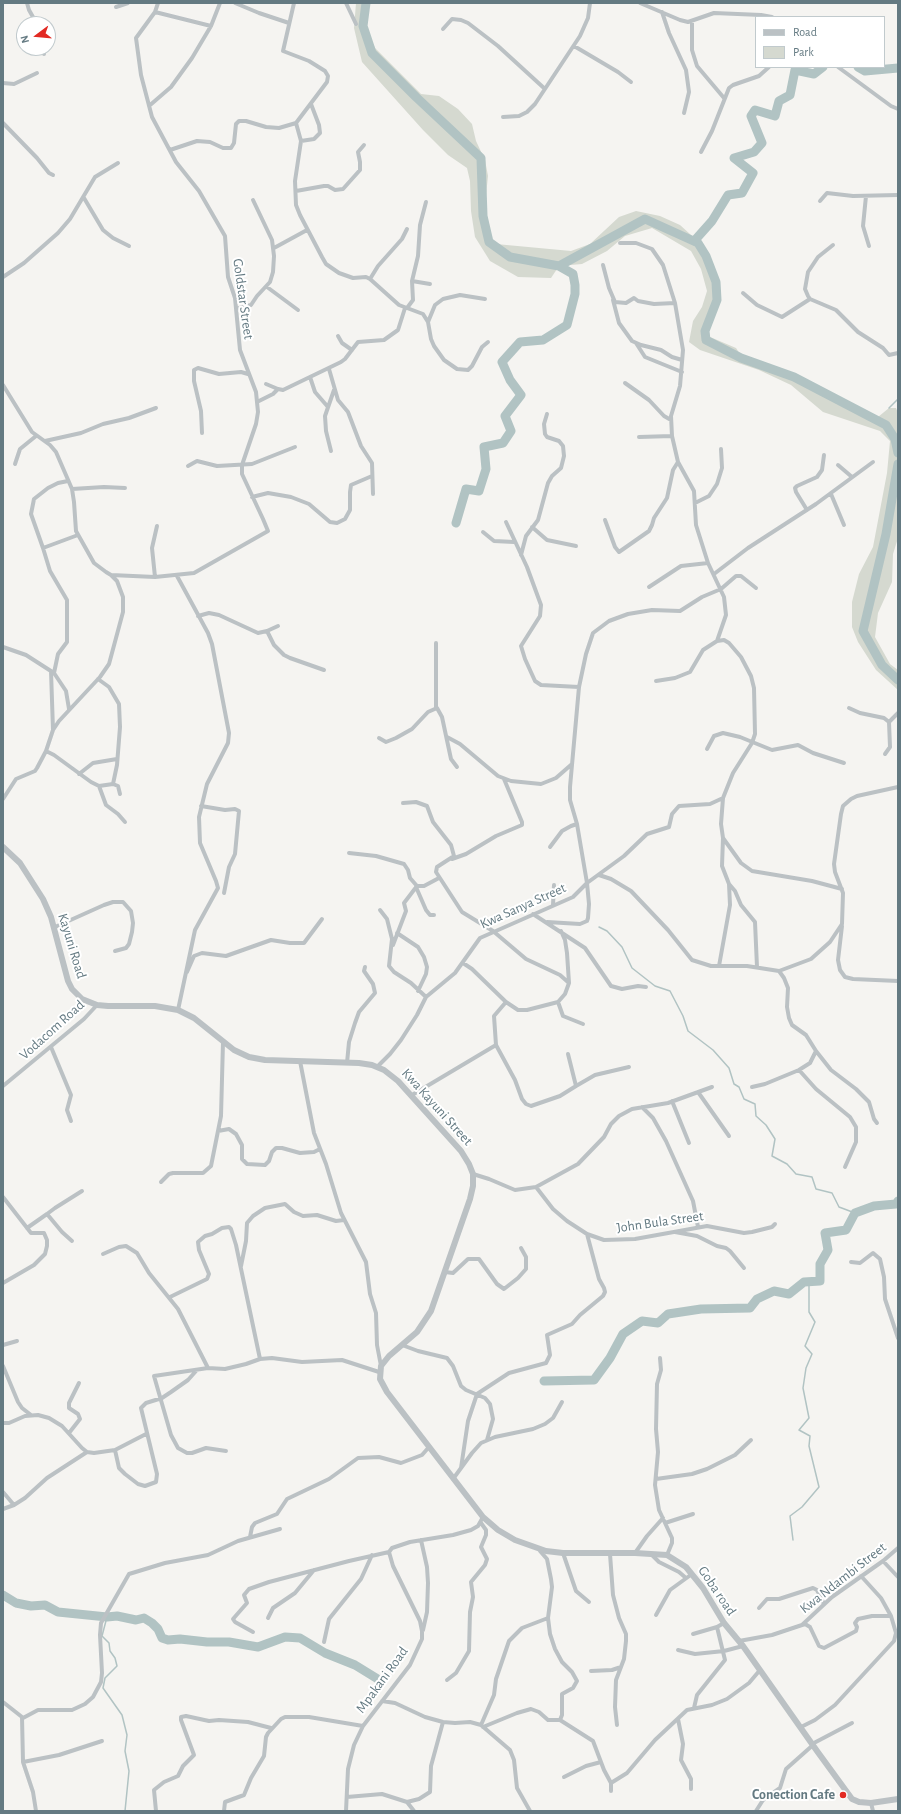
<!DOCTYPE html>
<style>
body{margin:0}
#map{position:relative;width:901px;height:1814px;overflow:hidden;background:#f5f4f1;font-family:"Alegreya Sans",sans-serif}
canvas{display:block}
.frame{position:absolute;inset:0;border:4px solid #647a82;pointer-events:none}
.legend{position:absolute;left:755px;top:16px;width:130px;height:52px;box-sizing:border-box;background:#fff;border:1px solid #c1cacd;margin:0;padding:5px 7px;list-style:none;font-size:12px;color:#647a82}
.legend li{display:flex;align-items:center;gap:8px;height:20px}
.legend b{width:20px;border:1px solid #c1cacd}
.north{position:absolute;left:16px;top:16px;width:40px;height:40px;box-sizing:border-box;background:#fff;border:1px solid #c1cacd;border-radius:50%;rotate:254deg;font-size:11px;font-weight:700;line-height:16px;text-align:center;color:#647a82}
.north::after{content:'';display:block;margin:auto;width:14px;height:18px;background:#e22a23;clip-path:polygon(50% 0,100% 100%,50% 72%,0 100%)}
</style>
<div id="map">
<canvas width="901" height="1814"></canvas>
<div class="frame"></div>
<ul class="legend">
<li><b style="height:5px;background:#bbc1c4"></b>Road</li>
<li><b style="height:11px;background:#d5d9d0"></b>Park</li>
</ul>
<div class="north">N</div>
</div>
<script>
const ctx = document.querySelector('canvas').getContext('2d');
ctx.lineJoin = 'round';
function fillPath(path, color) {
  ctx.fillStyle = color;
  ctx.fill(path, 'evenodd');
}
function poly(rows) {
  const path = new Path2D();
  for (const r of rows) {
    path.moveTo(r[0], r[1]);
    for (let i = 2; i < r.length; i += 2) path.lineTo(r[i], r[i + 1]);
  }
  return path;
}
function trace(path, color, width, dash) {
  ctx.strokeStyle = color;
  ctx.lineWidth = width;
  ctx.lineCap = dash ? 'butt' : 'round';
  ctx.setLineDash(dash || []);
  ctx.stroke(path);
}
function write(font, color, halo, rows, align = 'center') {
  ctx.font = font + ' "Alegreya Sans",sans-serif';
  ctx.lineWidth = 4;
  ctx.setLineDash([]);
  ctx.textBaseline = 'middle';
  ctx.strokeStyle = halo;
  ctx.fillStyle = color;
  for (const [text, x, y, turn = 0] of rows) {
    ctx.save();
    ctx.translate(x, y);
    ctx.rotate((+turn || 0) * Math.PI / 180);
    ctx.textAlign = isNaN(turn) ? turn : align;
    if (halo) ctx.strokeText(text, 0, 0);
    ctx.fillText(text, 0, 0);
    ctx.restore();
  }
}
const green = poly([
 [356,3,369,3,366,29,375,48,421,94,439,96,458,109,472,124,476,141,485,160,488,176,485,205,487,232,496,244,571,251,590,244,619,217,636,211,660,216,680,225,701,244,711,264,717,297,703,334,736,348,744,360,792,375,824,394,836,396,847,405,878,417,889,408,896,408,898,413,898,538,893,554,892,582,878,613,875,637,890,664,898,670,898,690,876,670,858,642,852,627,852,602,859,574,873,547,887,473,890,441,880,431,823,412,791,385,759,370,700,350,689,342,693,321,702,307,707,291,701,269,691,251,652,228,625,236,607,251,582,264,559,266,551,278,518,277,490,261,475,237,471,211,470,181,467,168,448,155,423,130,362,62,354,28]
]);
const stream = poly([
 [889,408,898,399],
 [599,927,607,931,622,947,632,968,655,986,670,991,683,1016,688,1031,713,1050,729,1068,734,1084,739,1087,744,1099,755,1104,756,1116,766,1125,775,1139,772,1156,787,1164,796,1174,812,1177,816,1189,832,1193,839,1207,855,1213],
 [793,1540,790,1516,802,1507,819,1487,809,1446,810,1436,799,1430,809,1418,803,1388,806,1368,812,1354,805,1346,815,1322,809,1312,809,1282],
 [107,1617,102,1636,109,1643,110,1651,115,1658,117,1666,105,1678,103,1688,122,1715,127,1735,125,1751,129,1771,125,1811]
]);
const river = poly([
 [366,3,363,26,372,53,416,97,481,158,483,216,489,242,510,257,559,266,645,219,698,243,706,256,716,282,717,300,705,331,706,340,741,358,794,377,886,425,895,439,898,453],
 [858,67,865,71,898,68],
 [696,239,712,221,728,195,742,193,753,173,734,158,754,152,762,143,751,116,755,110,775,116,779,101,790,95,795,70,814,74,823,67],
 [898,464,886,534,863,631,882,665,898,680],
 [456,523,466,489,479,491,486,469,484,447,503,443,511,431,505,416,521,395,510,380,502,362,520,342,543,340,567,325,575,294,575,285,573,274,559,266],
 [544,1381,594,1380,610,1358,623,1334,642,1321,658,1323,668,1314,701,1309,750,1308,757,1299,774,1291,789,1294,804,1282,820,1281,820,1264,828,1250,825,1233,846,1230,855,1213,874,1206,896,1204,898,1201],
 [3,1595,16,1603,31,1606,45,1605,58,1612,107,1617,117,1616,136,1620,144,1618,152,1623,158,1629,162,1638,168,1640,180,1639,207,1642,229,1642,258,1647,285,1637,300,1638,325,1653,355,1665,381,1681]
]);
const minor = poly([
 [27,3,29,10,37,24],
 [235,3,259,13,289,23],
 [294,3,283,51,309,61,325,71,328,76,327,82,296,123,301,141,295,181,296,205,300,215,322,257,326,264,339,273,353,278,366,277,370,279,399,305,423,314,428,322,431,339,434,346,444,360,457,369,468,370,472,366,482,347,488,342],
 [346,3,356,24],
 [640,3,680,20,688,22,714,13,761,15,772,17],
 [116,7,128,3],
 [155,12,211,26],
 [662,12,669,33,686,70,689,92,684,113],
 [692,21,692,50,697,66,724,98],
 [443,29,452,19,461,20,468,23,498,46,545,89],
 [574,46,618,72,631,82],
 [44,54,44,48],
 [838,67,891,106,898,109],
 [3,83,14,84,37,73],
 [149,106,171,87,192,58,211,26,220,3],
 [503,117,519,116,527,112,535,104,580,36,588,18,590,3],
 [3,123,37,158,49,173,53,175],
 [301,141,314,139,320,133,319,125,311,104],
 [170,150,197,141,210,142,223,148,231,148,234,143,236,124,239,121,246,121,266,127,279,128,296,123],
 [701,152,712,131,729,88,733,85,759,76,769,67],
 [296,191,324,186,328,186,335,190,343,189,360,170,360,162,358,152,364,145],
 [866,196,863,226,869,246],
 [84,198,103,230,113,238,129,246],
 [820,201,827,193,853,196,898,195],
 [620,243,636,243,652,249,663,265,675,303,683,350,680,386,671,416,672,436,678,462,694,491,696,525,708,563,724,597,726,615,717,641],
 [833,245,818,257,808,272,805,289,808,296,810,299,836,310,858,332,883,348,889,355,898,353],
 [274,248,307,230],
 [603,265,609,288,615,302,626,303,634,298,638,301,654,304,675,303],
 [3,277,24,263,58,233,70,219,95,177,118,163],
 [370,279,378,266,402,239,407,229],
 [412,281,430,284],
 [267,287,298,310],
 [743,293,757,305,782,317,810,299],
 [613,300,619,323,632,341,641,345,661,350,672,357,682,360],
 [407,308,413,300,412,281,418,256,420,225,426,202],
 [236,309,251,305,257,296,270,282,273,272,274,256,272,240,253,200],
 [428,322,435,305,443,299,460,295,485,299],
 [338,336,342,343,352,350],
 [636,343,645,357,682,372],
 [329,369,338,400,348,412,361,446,372,463,373,494],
 [310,377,315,392,328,407],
 [625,383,649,400,664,416,671,420],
 [266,384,278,389],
 [3,385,32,432,50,445,56,452,72,489,74,502,76,531,94,563,106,572,111,575,155,577,194,573,268,531,263,519,242,474,242,465,256,424,258,412,256,392,240,350,235,298,228,277,225,236,199,191,176,162,152,117,141,75,136,38,155,12,158,3],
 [257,402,273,394,278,389,283,390,341,362,345,359,358,342,384,340,398,330,405,308],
 [202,433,201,411,194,381,194,370,198,368,219,374,241,372,248,374],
 [639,437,672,436],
 [45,441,81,433,103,424,129,418,156,408],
 [331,451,326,431,325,416,334,390],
 [15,464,20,449,36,436],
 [838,465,852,477],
 [188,466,197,461,217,466,252,464,295,447],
 [72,489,104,487,125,488],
 [831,494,844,525],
 [252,497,268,493,291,497,309,504,330,522,337,523,345,519,350,510,350,492,351,485,372,476],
 [695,503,709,496,717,484,722,468,721,449],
 [807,510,796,492,795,488,797,486,817,477,822,470,824,455],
 [605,520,615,547,619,552,649,531,652,525,654,518,667,498,673,470,678,462],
 [506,522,527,567,541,605,540,616,521,646,525,659,535,681,541,685,579,687],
 [532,527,547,540,576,546],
 [483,532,494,541,514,542],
 [43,548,31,514,34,499,48,488,58,483,68,481],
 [521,555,526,536,538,520,548,483,552,476,561,468,564,456,563,446,559,441,547,437,545,434,544,424,547,414],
 [714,574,748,548,816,504,873,462],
 [177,576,208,633,212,644,229,733,228,743,207,784,199,817,200,843,216,881,218,888,195,930,178,1010],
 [155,577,152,548,157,526],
 [649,587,681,566,708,563],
 [198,616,209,613,219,615,258,633,267,631,278,626],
 [267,631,274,645,284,655,290,658,324,670],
 [3,647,26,655,54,673,66,691,69,709],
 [51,671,53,730],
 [54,673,58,654,67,642,67,600,50,571,43,548,78,535],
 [98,679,109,687,119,704,120,727,117,765,113,784],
 [436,708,436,643],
 [849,708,860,713,884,718,889,722],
 [447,737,460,744,498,776,511,781,541,784,556,778,572,764],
 [379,738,386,742,396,738,412,729,428,712,437,708,442,717,451,759,457,767],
 [707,749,714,736,723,733,740,737,772,750,798,745,813,753,844,763],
 [46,751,54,755,91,782,99,786,113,784,118,786,120,794],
 [885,754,890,747,889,722,898,713],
 [79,774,93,763,117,759],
 [99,786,106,805,118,814,125,822],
 [3,799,16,779,35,771,37,768,46,751,53,730,59,721,100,677,109,664,123,612,123,597,117,581,111,575],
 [403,803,416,802,427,806,433,822,451,845,454,856,437,867,436,872,462,912,493,931,526,959,560,975,569,983],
 [201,806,225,810,235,809,239,811,235,854,229,867,224,893],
 [723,838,741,863,752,871,812,881,842,889],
 [550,847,562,831,571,826,577,824],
 [349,853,376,856,404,864,408,870,410,878,417,886,424,886,439,878],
 [452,859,466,854,496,836,522,825,522,822,504,779],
 [599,875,611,879,631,891,668,930,692,960,711,966,747,966,779,971,784,978,788,988,787,1007,789,1018,792,1025,806,1035,816,1051,810,1063,799,1070,765,1084,752,1087],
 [729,884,735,891,741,905,755,922,757,967],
 [416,887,426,910,430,915,434,915],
 [553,905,554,885],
 [380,910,387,919,392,939,389,966,394,972,411,983,426,997],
 [533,914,585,948,611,986,622,989,638,986,646,987],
 [547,922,580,924,587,921,588,918,589,904,587,883,577,824,570,800,570,787,579,687,586,654,593,633,609,621,628,614,652,610,680,611,702,597,721,589,736,576,741,576,756,588],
 [842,926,838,960,840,970,845,977,853,979,898,981],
 [55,927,104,905,113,902,123,902,131,911,133,923,132,932,129,944,126,948,115,951],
 [397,933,418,947,424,957,427,967,426,974,418,991],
 [393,945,406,911,404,903,417,886],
 [463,963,472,969,506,1002,518,1010,527,1010,558,1002,565,994,569,983,567,953,565,940,561,931],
 [719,966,730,905,729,884,722,866,723,838,721,824,723,798],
 [779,971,811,959,830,942,842,924,843,893,835,872,834,864,841,814,843,806,851,799,857,796,898,787],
 [187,972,194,956,202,953,226,956,271,940,290,943,304,943,322,919],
 [558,1002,563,1016,583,1024],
 [496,1045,515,1080,522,1099,526,1104,531,1106,560,1096,576,1086,568,1054],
 [51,1047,71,1095,67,1110,71,1121],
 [816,1051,831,1070,856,1089,869,1102,874,1119,877,1123],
 [300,1061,314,1133,326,1164,341,1213,366,1262,370,1294,376,1313,377,1345,381,1366],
 [347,1063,349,1042,355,1023,359,1012,375,993,373,984,364,971,365,967],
 [377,1067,390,1054,401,1040,417,1015,426,997,455,973,480,938,573,897,587,883,624,856,647,834,669,827,672,814,679,806,710,804,723,798,733,773,752,743,755,734,754,688,751,676,741,657,729,643,724,640,717,641,703,650,690,672,675,678,656,681],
 [799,1070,816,1089,850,1117,856,1127,856,1142,845,1167],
 [3,1086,84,1019,97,1005],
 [576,1086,595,1075,629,1067],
 [698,1092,729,1136],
 [412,1095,496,1045,494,1016,506,1002],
 [672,1101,689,1143],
 [642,1107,653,1118,666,1141,693,1201,698,1227],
 [218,1131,229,1129,236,1134,242,1145,242,1159,247,1164,265,1165,269,1161,272,1152,276,1148,282,1148,300,1153,314,1152,320,1149],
 [473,1174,489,1179,515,1190,536,1187,553,1209,567,1221,587,1234,604,1240,635,1239,707,1226,744,1233,752,1232,772,1227,775,1224],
 [161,1182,169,1174,173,1173,203,1173,211,1166,221,1116,223,1042],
 [536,1187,578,1164,604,1137,611,1124,619,1116,632,1109,668,1103,712,1087],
 [3,1197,31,1233,44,1233,47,1240,47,1246,45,1254,34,1265,3,1283],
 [47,1214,55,1208,82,1191],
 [27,1228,47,1214,62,1232,72,1241],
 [675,1232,697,1236,717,1246,726,1248,730,1251,744,1268],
 [103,1254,119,1247,126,1246,137,1253,149,1273,178,1309,208,1368,225,1369,246,1364,260,1359,272,1358,302,1362,342,1360,379,1372],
 [851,1262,860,1263,873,1253,880,1259,884,1277,885,1299,898,1338],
 [241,1266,246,1241,247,1223,253,1216,265,1208,285,1204,294,1212,303,1216,317,1215,336,1221,344,1220],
 [445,1272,453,1273,468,1259,479,1259,497,1284,504,1289,518,1278,526,1269,526,1257,521,1248],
 [170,1297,207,1279,209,1274,199,1250,198,1242,205,1236,212,1234,222,1228,229,1227,231,1229,236,1245,260,1359],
 [3,1345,17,1341],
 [402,1345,418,1351,447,1358,453,1366,461,1386,466,1390,485,1398,490,1404,493,1419,487,1440],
 [660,1358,661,1370,657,1384,656,1429,658,1452,655,1485,659,1510,672,1538,672,1543,667,1555],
 [3,1366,18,1402,22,1408,31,1415],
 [208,1368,154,1376,171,1435,178,1448,187,1453,192,1453,206,1448,226,1451],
 [3,1423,9,1423,25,1416,38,1415,49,1418,62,1426,82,1448,87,1452,94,1453,115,1450,146,1434],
 [69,1433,80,1419,78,1414,69,1408,69,1403,79,1383],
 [115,1450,119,1468,125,1474,138,1484,145,1486,156,1482,157,1474,141,1408,146,1403,162,1398,171,1392,188,1380,196,1371],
 [461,1468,468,1421,477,1394,509,1373,546,1363,550,1355,547,1335,572,1324,580,1315,603,1296,605,1292,604,1288,599,1279,587,1234],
 [453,1479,472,1453,481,1443,495,1437,533,1429,545,1424,553,1418,562,1402],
 [656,1479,692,1474,707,1469,735,1455,751,1440],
 [3,1492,14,1505],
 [3,1509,14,1505,25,1498,47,1478,87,1452],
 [665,1523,693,1514],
 [250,1537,252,1527,255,1523,277,1514,287,1499,329,1479,358,1458,379,1457,401,1463,422,1455,429,1447],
 [421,1540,427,1567,428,1583,427,1612,423,1630],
 [540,1551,547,1559,551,1579,552,1587,548,1618,550,1634,555,1649,562,1662,572,1672,577,1681,573,1688,562,1694,562,1715,560,1720],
 [563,1553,576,1591,589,1602],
 [635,1553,647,1536,663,1518],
 [610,1554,613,1595,619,1618,626,1634,626,1641,624,1659,616,1680,615,1707,617,1725],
 [651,1554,659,1562,679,1572,686,1578],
 [883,1561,898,1577],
 [759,1608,767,1599,779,1599,813,1588,817,1590,824,1604],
 [656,1615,670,1590,692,1574],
 [268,1618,273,1608,295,1593,314,1570],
 [802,1625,832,1597,883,1561,898,1548],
 [253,1632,235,1622,233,1619,247,1603,244,1595,249,1589,269,1582,349,1561,389,1552],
 [693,1634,717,1627],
 [739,1641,772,1635,805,1624,810,1627,819,1646,824,1648,856,1631,857,1627,855,1623,858,1619,872,1616,891,1616],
 [324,1642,329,1619,361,1579,372,1555],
 [678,1650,695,1654,724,1651,743,1646],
 [591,1671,612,1670,621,1667],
 [447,1680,456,1673,469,1651,470,1612,473,1597,471,1582,485,1565,487,1559,481,1547,486,1535,486,1530,481,1523],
 [382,1701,395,1703,425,1717,443,1722,455,1723,470,1722,481,1725,510,1750,514,1760,517,1788,530,1811],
 [3,1702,22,1717,23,1762,33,1792,36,1811],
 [694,1708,697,1695,725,1660,717,1627,724,1623],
 [23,1718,38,1710,72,1710,85,1704,93,1697,101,1682,102,1673,100,1635,101,1623,129,1574,165,1563,208,1555,238,1541,280,1529],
 [678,1719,683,1744,681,1760,691,1779,691,1789],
 [481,1725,494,1695,496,1679,509,1641,522,1628,548,1618],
 [483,1727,517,1713,531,1709,539,1712,548,1720,560,1720,593,1741,604,1770,611,1783,611,1791],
 [801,1727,815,1720,835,1705,894,1641,896,1633,891,1616,881,1598,861,1576],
 [812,1744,852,1723],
 [23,1762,59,1755,102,1741],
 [564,1777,586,1766,601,1762],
 [611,1783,627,1773,655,1740,687,1710,712,1705,727,1699,749,1683,760,1670],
 [347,1797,382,1794,407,1802,414,1811],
 [407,1802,419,1799,430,1792,431,1766,443,1722],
 [871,1803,873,1811],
 [156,1811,154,1790,164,1782,178,1776,183,1766,194,1755,181,1720,181,1717,186,1716,209,1721,219,1720,248,1722,271,1728],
 [224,1811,225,1802,244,1795,251,1778,264,1756,266,1737,268,1733,281,1719,285,1717,309,1717,363,1726],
 [346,1811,348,1769,354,1745,363,1726,410,1665,422,1639,422,1631,420,1621,393,1566,389,1552,392,1548,410,1542,453,1535,471,1530,478,1526,483,1517],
 [756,1811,763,1800,780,1788,786,1769,813,1745]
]);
const tertiary = poly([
 [3,847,20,863,43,899,51,917,68,981,72,989,82,999,97,1005,108,1006,155,1006,178,1010,194,1018,234,1050,249,1057,265,1060,359,1063,372,1065,384,1070,398,1081,461,1151,469,1164,473,1174,473,1186,470,1199,431,1311,417,1332,389,1356,381,1366,380,1379,387,1392,483,1517,498,1530,515,1540,546,1551,563,1553,635,1553,667,1555,686,1567,703,1588,724,1623,743,1646,817,1751,852,1799,859,1802,871,1803,898,1799]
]);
const markers = [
 [843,1795,4,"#e22a23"]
];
const streetNames = [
 ["Goldstar Street",243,299,82],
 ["Kwa Sanya Street",523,906,-24],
 ["Kayuni Road",72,946,73],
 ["Vodacom Road",52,1030,-42],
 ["Kwa Kayuni Street",437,1107,48],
 ["John Bula Street",660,1222,-8],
 ["Kwa Ndambi Street",843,1578,-38],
 ["Goba road",717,1591,56],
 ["Mpakani Road",382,1680,-54]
];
const poiNames = [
 ["Conection Cafe",835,1795]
];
fillPath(green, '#d5d9d0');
trace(stream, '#b1c3c3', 1.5);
trace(river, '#b1c3c3', 9);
trace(minor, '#bbc1c4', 4);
trace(tertiary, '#bbc1c4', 6);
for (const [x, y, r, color] of markers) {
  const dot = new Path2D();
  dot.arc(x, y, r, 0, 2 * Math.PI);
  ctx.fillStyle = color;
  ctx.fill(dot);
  trace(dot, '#fff', 1.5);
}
write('14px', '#647a82', '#fff', streetNames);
write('bold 14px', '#647a82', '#fff', poiNames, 'right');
</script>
